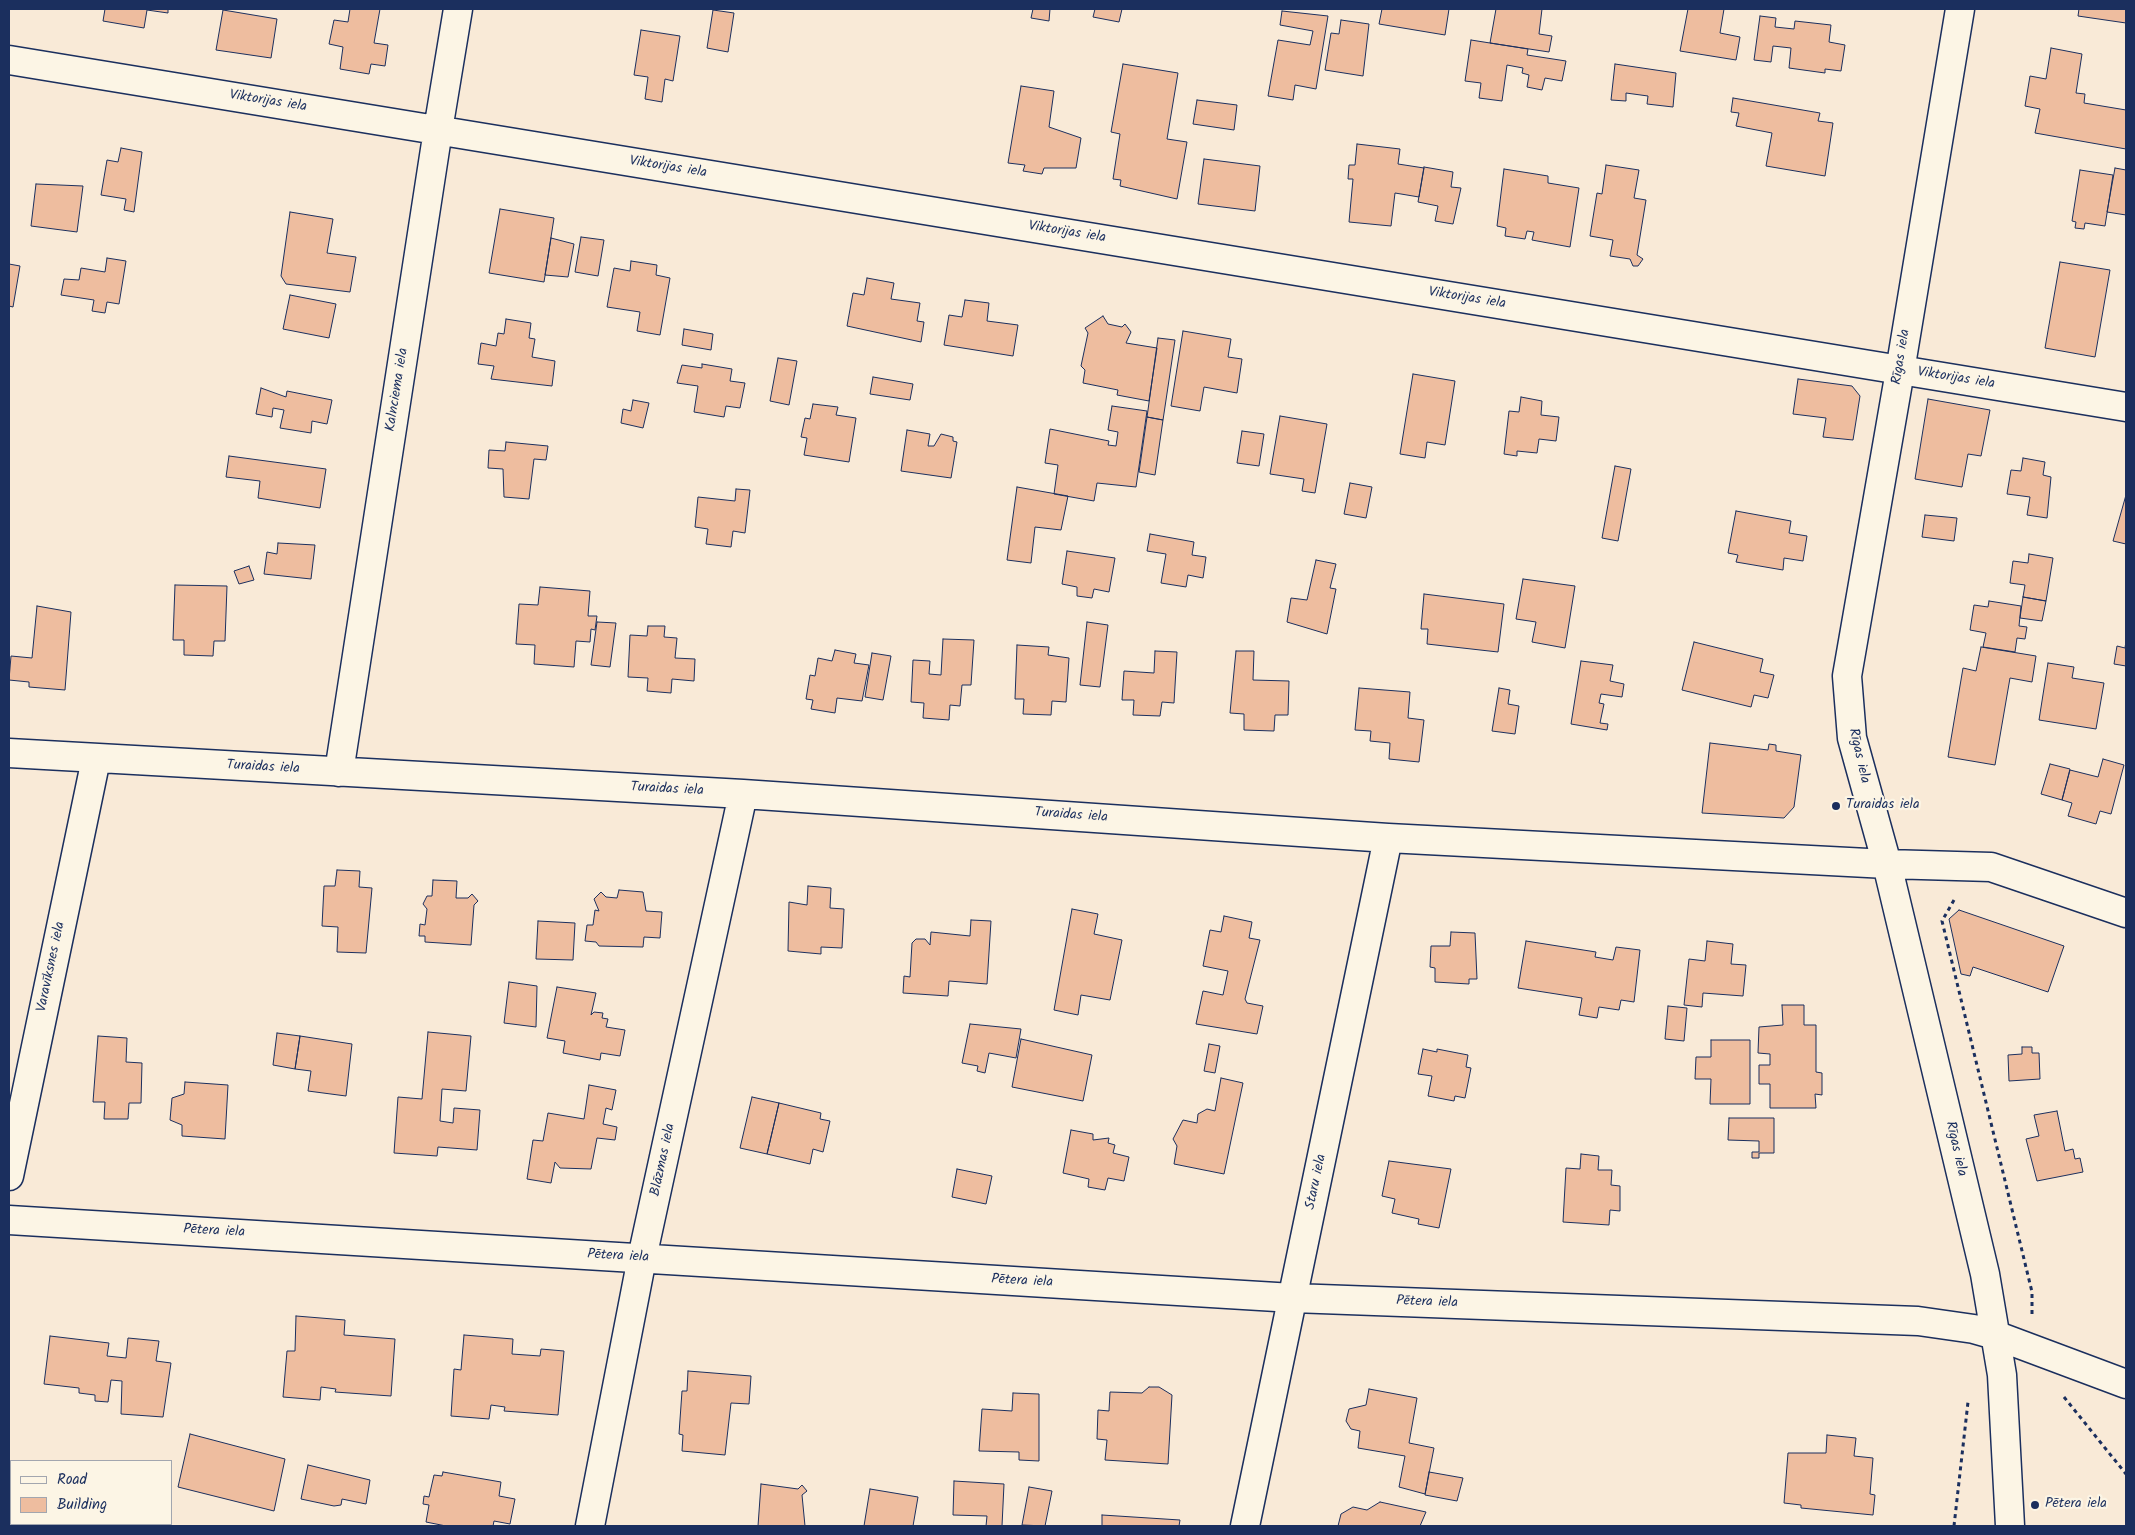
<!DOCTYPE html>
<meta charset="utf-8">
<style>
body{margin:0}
#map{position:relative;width:2135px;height:1535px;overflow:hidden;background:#f9ead7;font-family:Kalam,sans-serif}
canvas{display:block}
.frame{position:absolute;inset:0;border:10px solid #1b2f5e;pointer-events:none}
.legend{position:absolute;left:10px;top:1460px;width:162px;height:65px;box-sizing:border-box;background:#fcf5e5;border:1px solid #a2a6af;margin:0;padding:6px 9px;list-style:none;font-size:15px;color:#1b2f5e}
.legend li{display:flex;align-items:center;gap:10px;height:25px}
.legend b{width:25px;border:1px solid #a2a6af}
</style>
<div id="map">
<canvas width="2135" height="1535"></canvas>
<div class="frame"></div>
<ul class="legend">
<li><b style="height:6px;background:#fcf5e5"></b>Road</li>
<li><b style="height:14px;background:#eebd9f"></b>Building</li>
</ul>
</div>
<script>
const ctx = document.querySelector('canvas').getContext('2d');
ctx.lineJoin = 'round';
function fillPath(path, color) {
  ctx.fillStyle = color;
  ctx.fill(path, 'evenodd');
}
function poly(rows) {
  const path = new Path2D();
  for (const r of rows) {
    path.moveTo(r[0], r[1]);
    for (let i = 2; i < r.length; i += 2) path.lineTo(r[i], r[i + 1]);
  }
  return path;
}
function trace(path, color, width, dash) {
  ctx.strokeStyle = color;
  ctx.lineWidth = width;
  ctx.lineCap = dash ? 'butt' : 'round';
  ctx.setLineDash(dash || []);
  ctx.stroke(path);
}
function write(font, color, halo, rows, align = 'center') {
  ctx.font = font + ' Kalam,sans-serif';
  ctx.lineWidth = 4.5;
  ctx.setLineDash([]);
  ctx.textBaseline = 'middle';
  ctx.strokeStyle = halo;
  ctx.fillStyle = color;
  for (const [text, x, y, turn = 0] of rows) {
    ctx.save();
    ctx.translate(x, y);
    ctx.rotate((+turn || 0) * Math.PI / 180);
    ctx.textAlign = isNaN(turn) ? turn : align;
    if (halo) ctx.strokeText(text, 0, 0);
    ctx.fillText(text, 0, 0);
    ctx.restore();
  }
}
const building = poly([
 [105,9,168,9,168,13,147,10,144,28,103,21,105,9],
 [350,9,380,9,374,43,388,45,385,66,371,64,369,74,340,69,343,47,329,44,334,20,348,22,350,9],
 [1033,9,1050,9,1049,21,1031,18,1033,9],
 [1095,9,1122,9,1119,22,1093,17,1095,9],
 [1382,9,1449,9,1445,35,1379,24,1382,9],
 [1496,9,1542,9,1539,34,1552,36,1549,52,1490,43,1496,9],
 [1688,9,1724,9,1720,33,1740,37,1736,60,1680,51,1688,9],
 [2079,9,2126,9,2126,23,2078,16,2079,9],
 [223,10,277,19,271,58,216,50,223,10],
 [713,10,734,13,728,52,707,48,713,10],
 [1282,11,1328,16,1316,89,1295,85,1293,100,1268,96,1278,40,1310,45,1313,31,1280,25,1282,11],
 [1760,16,1776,18,1775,27,1794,29,1795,21,1831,25,1829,42,1845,45,1841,71,1825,69,1825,73,1789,68,1791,48,1773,46,1771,62,1754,60,1760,16],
 [1341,20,1369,24,1363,76,1325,70,1331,33,1339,34,1341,20],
 [641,30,680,36,673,81,665,79,662,102,645,99,648,77,634,75,641,30],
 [1471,40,1528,49,1527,55,1566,61,1562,81,1545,78,1542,90,1527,87,1529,75,1522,73,1523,68,1507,65,1502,101,1479,98,1481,83,1465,81,1471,40],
 [2051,48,2082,54,2076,93,2085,94,2084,103,2126,110,2126,149,2035,133,2040,109,2025,106,2030,76,2046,79,2051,48],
 [1123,64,1178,73,1167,139,1187,142,1177,199,1120,186,1121,180,1113,179,1120,134,1111,132,1123,64],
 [1615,64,1676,73,1673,107,1647,104,1648,96,1626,93,1626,101,1611,100,1615,64],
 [1021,86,1054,91,1049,127,1081,138,1076,168,1044,168,1042,174,1023,171,1025,165,1008,163,1021,86],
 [1733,98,1820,113,1818,121,1833,123,1825,176,1766,166,1772,133,1736,126,1739,113,1731,112,1733,98],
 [1197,100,1237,105,1234,130,1193,124,1197,100],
 [1357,144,1400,149,1398,164,1424,168,1419,197,1395,193,1391,226,1349,222,1353,179,1348,179,1349,165,1355,165,1357,144],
 [121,148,142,152,134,212,124,210,126,199,101,195,107,160,118,162,121,148],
 [1204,159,1260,166,1255,211,1198,204,1204,159],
 [1606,165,1639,170,1634,198,1646,200,1637,255,1643,259,1638,266,1633,266,1630,259,1610,256,1613,240,1590,236,1597,193,1602,194,1606,165],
 [1424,167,1453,172,1451,187,1461,188,1453,224,1435,221,1438,206,1418,202,1424,167],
 [2115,168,2126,170,2126,215,2107,212,2115,168],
 [1504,169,1548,176,1548,183,1579,188,1570,247,1532,240,1534,232,1527,231,1525,239,1505,236,1506,228,1497,226,1504,169],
 [2080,170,2113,175,2105,226,2085,223,2084,229,2075,228,2076,222,2072,221,2080,170],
 [36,184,83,186,77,232,31,226,36,184],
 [500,209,554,218,544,282,489,273,500,209],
 [290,212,333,219,327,253,356,257,350,292,286,284,281,276,290,212],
 [581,237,604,240,598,276,575,272,581,237],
 [551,238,574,244,568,277,545,275,551,238],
 [107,258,126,261,119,304,107,302,105,313,92,311,94,300,61,295,64,279,79,280,81,268,105,272,107,258],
 [631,261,657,265,656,275,670,278,660,335,637,331,640,312,607,307,614,268,630,271,631,261],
 [2060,262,2110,270,2095,357,2045,348,2060,262],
 [9,264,20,266,13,307,9,306,9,264],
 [867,278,894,283,891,299,920,303,917,321,924,322,921,342,847,326,853,293,864,295,867,278],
 [290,295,336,304,329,338,283,329,290,295],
 [965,300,989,303,987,321,1018,325,1013,356,944,345,949,315,962,317,965,300],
 [1103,316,1108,324,1122,327,1125,324,1131,332,1126,343,1157,348,1149,401,1117,395,1118,390,1083,383,1085,370,1081,366,1088,333,1085,328,1103,316],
 [506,319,531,323,529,338,535,339,532,357,555,361,552,386,491,379,494,366,478,364,481,343,496,346,498,333,504,334,506,319],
 [684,329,713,334,711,350,682,345,684,329],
 [1183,331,1231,339,1228,357,1242,359,1237,393,1204,387,1200,411,1171,406,1183,331],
 [1158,338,1175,340,1163,420,1147,417,1158,338],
 [778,358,797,361,789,405,770,401,778,358],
 [702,364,732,369,730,381,745,383,740,408,726,406,724,417,694,412,698,386,677,383,682,365,702,368,702,364],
 [1413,374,1455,381,1445,445,1427,442,1425,458,1400,454,1413,374],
 [873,377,913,384,910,400,870,394,873,377],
 [1798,379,1852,386,1860,396,1853,440,1823,437,1826,418,1793,414,1798,379],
 [261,388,286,397,287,391,332,400,327,424,312,421,311,433,280,428,284,410,273,408,272,417,256,414,261,388],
 [1521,397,1542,401,1541,415,1559,417,1556,441,1539,439,1537,453,1517,451,1517,456,1504,454,1509,411,1519,412,1521,397],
 [1928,399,1990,410,1981,456,1968,454,1962,487,1915,479,1928,399],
 [633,400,649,403,643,428,621,423,623,409,631,411,633,400],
 [813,404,838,407,836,415,856,418,849,462,804,455,807,438,801,437,805,418,810,419,813,404],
 [1112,406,1147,411,1136,487,1097,483,1094,501,1054,494,1058,465,1045,463,1050,429,1109,441,1108,445,1116,446,1118,432,1108,430,1112,406],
 [1280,416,1327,424,1315,493,1302,491,1304,479,1270,474,1280,416],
 [1147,417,1163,420,1155,475,1139,472,1147,417],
 [907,430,930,434,928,446,934,446,941,434,953,437,953,441,957,442,951,478,901,471,907,430],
 [1242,431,1264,434,1259,466,1237,463,1242,431],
 [506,442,548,446,546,460,534,459,529,499,504,497,503,469,488,468,489,450,505,451,506,442],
 [229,456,326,469,320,508,258,498,260,481,226,477,229,456],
 [2023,458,2045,462,2043,475,2051,477,2047,518,2027,515,2030,497,2007,494,2011,470,2021,471,2023,458],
 [1615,466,1631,469,1618,541,1602,538,1615,466],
 [1350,483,1372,487,1366,518,1344,514,1350,483],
 [1017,487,1068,496,1061,530,1035,527,1031,563,1007,560,1017,487],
 [736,489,750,490,745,533,733,531,731,547,706,544,708,529,695,527,698,497,735,501,736,489],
 [2126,495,2126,544,2113,541,2126,495],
 [1736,511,1791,521,1789,533,1807,536,1803,561,1784,558,1783,570,1736,562,1738,555,1728,553,1736,511],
 [1925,515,1957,518,1954,541,1922,537,1925,515],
 [1150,534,1194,542,1192,555,1206,557,1203,578,1188,575,1186,587,1161,583,1166,554,1147,551,1150,534],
 [278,543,315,545,311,579,264,574,267,552,277,554,278,543],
 [1067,551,1115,558,1109,592,1094,589,1092,598,1077,596,1077,587,1062,584,1067,551],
 [2029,554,2053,558,2046,601,2023,597,2025,585,2010,583,2013,561,2028,563,2029,554],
 [1316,560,1336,564,1330,588,1336,589,1327,634,1287,622,1291,598,1307,600,1316,560],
 [249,566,254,580,239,584,234,571,249,566],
 [1523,579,1575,586,1565,648,1532,642,1536,622,1516,619,1523,579],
 [175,585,227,586,225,641,214,641,213,656,184,655,184,640,173,640,175,585],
 [540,587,590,591,588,616,597,616,595,630,591,629,590,642,576,641,574,667,534,664,535,645,516,644,519,604,538,605,540,587],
 [1424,594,1504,604,1498,652,1427,644,1428,629,1421,629,1424,594],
 [2023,597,2046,601,2042,621,2020,618,2023,597],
 [1989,601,2021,606,2019,626,2027,627,2025,639,2017,638,2015,652,1983,647,1986,633,1970,630,1974,605,1988,607,1989,601],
 [37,606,71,612,65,690,29,687,29,682,9,680,11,656,32,658,37,606],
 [597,622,616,623,610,667,591,665,597,622],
 [1087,622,1108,625,1100,687,1080,685,1087,622],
 [648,626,665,626,664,637,677,638,675,658,695,659,694,681,672,679,671,693,647,691,648,678,628,677,630,635,647,636,648,626],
 [943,639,974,640,971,685,962,685,960,706,950,705,949,720,923,718,924,703,911,702,913,660,930,661,929,674,941,675,943,639],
 [2126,641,2126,666,2114,664,2117,646,2125,648,2126,641],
 [1694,642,1763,659,1760,672,1774,675,1768,698,1754,695,1751,707,1682,690,1694,642],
 [1017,645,1049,647,1048,655,1069,658,1066,702,1052,701,1051,715,1023,714,1024,699,1015,699,1017,645],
 [1981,647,2036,656,2032,682,2010,678,1995,765,1948,757,1963,668,1976,671,1981,647],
 [835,650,856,654,854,663,869,665,862,701,837,698,835,713,811,709,813,700,806,699,810,675,815,676,818,658,832,661,835,650],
 [1155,651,1177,652,1174,703,1162,702,1160,716,1133,715,1134,700,1122,700,1124,671,1154,673,1155,651],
 [1236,651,1254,651,1253,680,1289,681,1288,715,1275,715,1274,731,1244,730,1244,714,1230,713,1236,651],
 [872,653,891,656,883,700,865,697,872,653],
 [1581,661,1613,665,1610,681,1624,684,1622,697,1601,694,1599,703,1604,704,1600,723,1608,724,1607,730,1571,724,1581,661],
 [2048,663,2074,667,2072,678,2104,683,2096,729,2039,720,2048,663],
 [1359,688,1410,692,1408,718,1424,720,1419,762,1389,759,1390,743,1370,741,1371,731,1355,730,1359,688],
 [1499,688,1510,690,1508,704,1519,706,1515,734,1492,731,1499,688],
 [1710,743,1768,750,1769,744,1776,745,1776,751,1801,755,1794,807,1784,818,1702,813,1710,743],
 [2103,759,2124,765,2111,814,2100,811,2096,824,2068,816,2072,803,2062,800,2070,770,2098,777,2103,759],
 [2050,764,2070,769,2062,800,2041,794,2050,764],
 [337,870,360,871,359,887,372,888,366,953,337,952,338,927,322,926,324,886,335,886,337,870],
 [433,880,457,881,456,898,468,898,472,894,478,901,474,905,471,945,425,942,425,936,419,936,420,924,425,925,427,909,423,904,427,896,432,896,433,880],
 [808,886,831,888,830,908,844,909,842,948,821,947,821,954,788,951,789,902,807,905,808,886],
 [619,890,643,892,646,911,662,912,660,938,644,937,643,947,599,946,596,942,585,941,587,925,593,925,595,910,599,911,594,899,601,892,606,897,617,898,619,890],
 [1072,909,1098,914,1094,934,1122,940,1110,1000,1081,995,1078,1015,1054,1010,1072,909],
 [1959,910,2064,946,2048,992,1973,967,1970,976,1961,974,1949,919,1959,910],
 [1224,916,1252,922,1249,938,1260,940,1245,999,1247,1003,1263,1006,1257,1034,1196,1024,1203,991,1223,995,1228,971,1203,966,1210,930,1221,932,1224,916],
 [971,920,991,921,987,984,949,981,948,996,903,993,904,976,910,977,912,943,916,939,925,939,930,945,931,932,970,936,971,920],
 [538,921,575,923,573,960,536,959,538,921],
 [1451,932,1475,933,1477,979,1469,979,1469,984,1435,982,1435,968,1430,967,1431,946,1450,946,1451,932],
 [1526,941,1596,952,1595,957,1613,960,1616,947,1640,950,1634,1002,1621,1000,1619,1010,1599,1007,1597,1018,1579,1015,1582,998,1518,988,1526,941],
 [1707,941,1733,944,1731,964,1746,965,1743,996,1703,993,1702,1007,1684,1005,1689,959,1705,961,1707,941],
 [509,982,537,986,536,1027,504,1023,509,982],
 [557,987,596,993,591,1015,594,1012,603,1013,602,1018,608,1019,606,1027,625,1030,620,1056,601,1053,600,1060,563,1053,565,1041,547,1038,557,987],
 [1782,1005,1804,1005,1804,1025,1816,1025,1816,1072,1822,1073,1822,1095,1815,1094,1816,1108,1770,1108,1770,1084,1759,1084,1759,1065,1770,1065,1770,1054,1758,1053,1759,1027,1783,1025,1782,1005],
 [1668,1006,1687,1008,1684,1041,1665,1039,1668,1006],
 [970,1024,1021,1029,1016,1058,989,1053,985,1073,977,1071,978,1066,962,1063,970,1024],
 [428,1032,471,1036,466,1091,442,1089,440,1121,453,1123,454,1108,480,1110,477,1150,438,1147,437,1156,394,1153,398,1097,422,1099,428,1032],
 [277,1033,300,1036,295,1069,273,1065,277,1033],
 [98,1036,127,1038,126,1062,142,1063,141,1103,129,1103,128,1119,104,1119,105,1102,93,1102,98,1036],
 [300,1036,352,1044,346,1096,308,1091,311,1071,295,1069,300,1036],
 [1021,1039,1092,1055,1083,1101,1012,1087,1021,1039],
 [1711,1040,1750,1040,1750,1104,1710,1104,1711,1079,1695,1079,1696,1057,1711,1057,1711,1040],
 [1209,1044,1220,1046,1215,1073,1204,1071,1209,1044],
 [2022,1047,2032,1047,2032,1053,2039,1053,2040,1079,2009,1081,2008,1055,2022,1054,2022,1047],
 [1423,1049,1437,1052,1437,1049,1468,1055,1466,1067,1471,1068,1465,1098,1455,1096,1454,1101,1428,1096,1432,1076,1418,1074,1423,1049],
 [1221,1078,1243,1083,1224,1174,1174,1164,1177,1146,1173,1139,1183,1120,1197,1123,1198,1114,1207,1109,1215,1111,1221,1078],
 [185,1082,228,1085,225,1139,182,1136,182,1125,170,1120,172,1098,184,1094,185,1082],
 [589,1085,616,1090,612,1110,606,1108,603,1124,617,1127,615,1140,597,1138,591,1169,560,1168,555,1162,551,1183,527,1179,533,1140,543,1141,548,1113,584,1119,589,1085],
 [752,1097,779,1103,767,1154,740,1148,752,1097],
 [779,1103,821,1113,820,1119,830,1121,823,1152,813,1149,810,1164,767,1154,779,1103],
 [2057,1111,2065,1151,2073,1149,2075,1159,2080,1158,2083,1172,2037,1181,2026,1139,2039,1136,2034,1115,2057,1111],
 [1729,1118,1774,1118,1774,1153,1759,1153,1759,1158,1752,1158,1752,1152,1759,1152,1759,1141,1728,1140,1729,1118],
 [1071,1130,1093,1134,1093,1140,1109,1138,1108,1143,1115,1145,1113,1153,1129,1157,1124,1181,1108,1178,1105,1190,1088,1187,1089,1179,1063,1173,1071,1130],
 [1581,1154,1599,1156,1598,1170,1612,1170,1611,1185,1620,1186,1620,1211,1610,1210,1609,1225,1563,1222,1566,1168,1580,1169,1581,1154],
 [1389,1161,1451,1169,1439,1228,1418,1224,1419,1219,1392,1213,1395,1199,1382,1196,1389,1161],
 [957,1169,992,1176,986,1204,952,1197,957,1169],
 [296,1316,345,1320,344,1335,395,1339,391,1396,335,1392,336,1389,321,1387,320,1400,283,1397,287,1351,295,1351,296,1316],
 [464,1335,513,1339,512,1354,540,1356,541,1349,564,1351,558,1415,504,1411,505,1407,491,1405,489,1419,451,1416,454,1369,461,1370,464,1335],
 [50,1336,109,1343,107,1356,126,1358,128,1338,159,1341,156,1361,171,1363,163,1417,121,1414,122,1381,111,1380,108,1402,95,1401,95,1395,79,1393,79,1388,44,1384,50,1336],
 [688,1371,751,1376,749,1404,731,1403,725,1455,682,1451,683,1435,679,1434,682,1391,687,1391,688,1371],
 [1149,1387,1159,1387,1172,1395,1168,1464,1105,1460,1107,1440,1097,1439,1098,1410,1109,1411,1110,1392,1142,1393,1149,1387],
 [1369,1389,1417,1398,1409,1443,1434,1448,1425,1494,1399,1487,1405,1456,1358,1448,1360,1431,1351,1429,1346,1421,1349,1409,1366,1405,1369,1389],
 [1013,1393,1039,1394,1039,1461,1019,1460,1019,1452,979,1451,982,1409,1012,1411,1013,1393],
 [190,1434,285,1459,274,1511,178,1487,190,1434],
 [1827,1435,1856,1438,1854,1456,1873,1458,1870,1494,1875,1495,1873,1515,1801,1508,1801,1505,1784,1503,1788,1453,1826,1453,1827,1435],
 [308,1465,370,1480,366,1504,342,1499,341,1505,334,1506,301,1499,308,1465],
 [443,1472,501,1482,499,1496,515,1499,510,1524,494,1521,493,1526,446,1526,426,1522,429,1505,423,1504,424,1496,429,1497,434,1475,442,1476,443,1472],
 [1429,1472,1463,1478,1457,1501,1425,1495,1429,1472],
 [954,1481,1004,1484,1002,1526,986,1526,987,1516,953,1515,954,1481],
 [761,1484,798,1489,802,1485,807,1491,802,1495,805,1526,758,1526,761,1484],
 [1029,1487,1052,1491,1045,1526,1022,1525,1029,1487],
 [870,1489,918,1497,913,1526,864,1526,870,1489],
 [1380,1502,1426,1512,1420,1526,1338,1526,1341,1514,1353,1507,1367,1510,1380,1502],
 [1102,1515,1180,1520,1179,1526,1102,1526,1102,1515]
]);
const path = poly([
 [1954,900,1942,921,2032,1292,2032,1314],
 [2064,1397,2126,1474],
 [1954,1526,1968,1402]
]);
const minor = poly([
 [1960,9,1900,371,1847,676,1852,738,1887,864,1985,1274,2002,1375,2010,1526],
 [9,60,2126,407],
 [9,753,743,794,1388,838,1887,864,1991,867,2126,913],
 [339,772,438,130,458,9],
 [9,1176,96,759],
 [9,1220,1293,1298,1918,1321,1974,1329,1995,1335,2126,1384],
 [590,1526,642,1258,743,794],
 [1245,1526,1388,838]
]);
const markers = [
 [1836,806,5,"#1b2f5e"],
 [2035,1505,5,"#1b2f5e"]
];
const streetNames = [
 ["Viktorijas iela",268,102,9],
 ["Viktorijas iela",668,168,9],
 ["Viktorijas iela",1067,233,9],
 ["Viktorijas iela",1467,299,9],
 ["Rīgas iela",1902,357,-81],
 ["Viktorijas iela",1956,379,9],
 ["Kalnciema iela",398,390,-81],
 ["Rīgas iela",1858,756,77],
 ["Turaidas iela",263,768,3],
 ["Turaidas iela",667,790,3],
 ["Turaidas iela",1071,816,4],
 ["Varavīksnes iela",52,967,-78],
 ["Rīgas iela",1955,1149,77],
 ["Blāzmas iela",664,1160,-78],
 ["Staru iela",1317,1182,-78],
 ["Pētera iela",214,1232,3],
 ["Pētera iela",618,1257,3],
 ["Pētera iela",1022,1282,3],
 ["Pētera iela",1427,1303,2]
];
const poiNames = [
 ["Turaidas iela",1846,806],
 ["Pētera iela",2045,1505]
];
fillPath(building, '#eebd9f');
trace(building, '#1b2f5e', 1);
trace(minor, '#1b2f5e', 31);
trace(path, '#1b2f5e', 3, [4, 4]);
trace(minor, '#fcf5e5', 28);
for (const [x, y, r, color] of markers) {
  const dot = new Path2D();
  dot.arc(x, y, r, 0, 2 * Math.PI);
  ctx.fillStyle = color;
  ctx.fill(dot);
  trace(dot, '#fcf5e5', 2);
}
write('14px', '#1b2f5e', '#fcf5e5', streetNames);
write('14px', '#1b2f5e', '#fcf5e5', poiNames, 'left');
</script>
